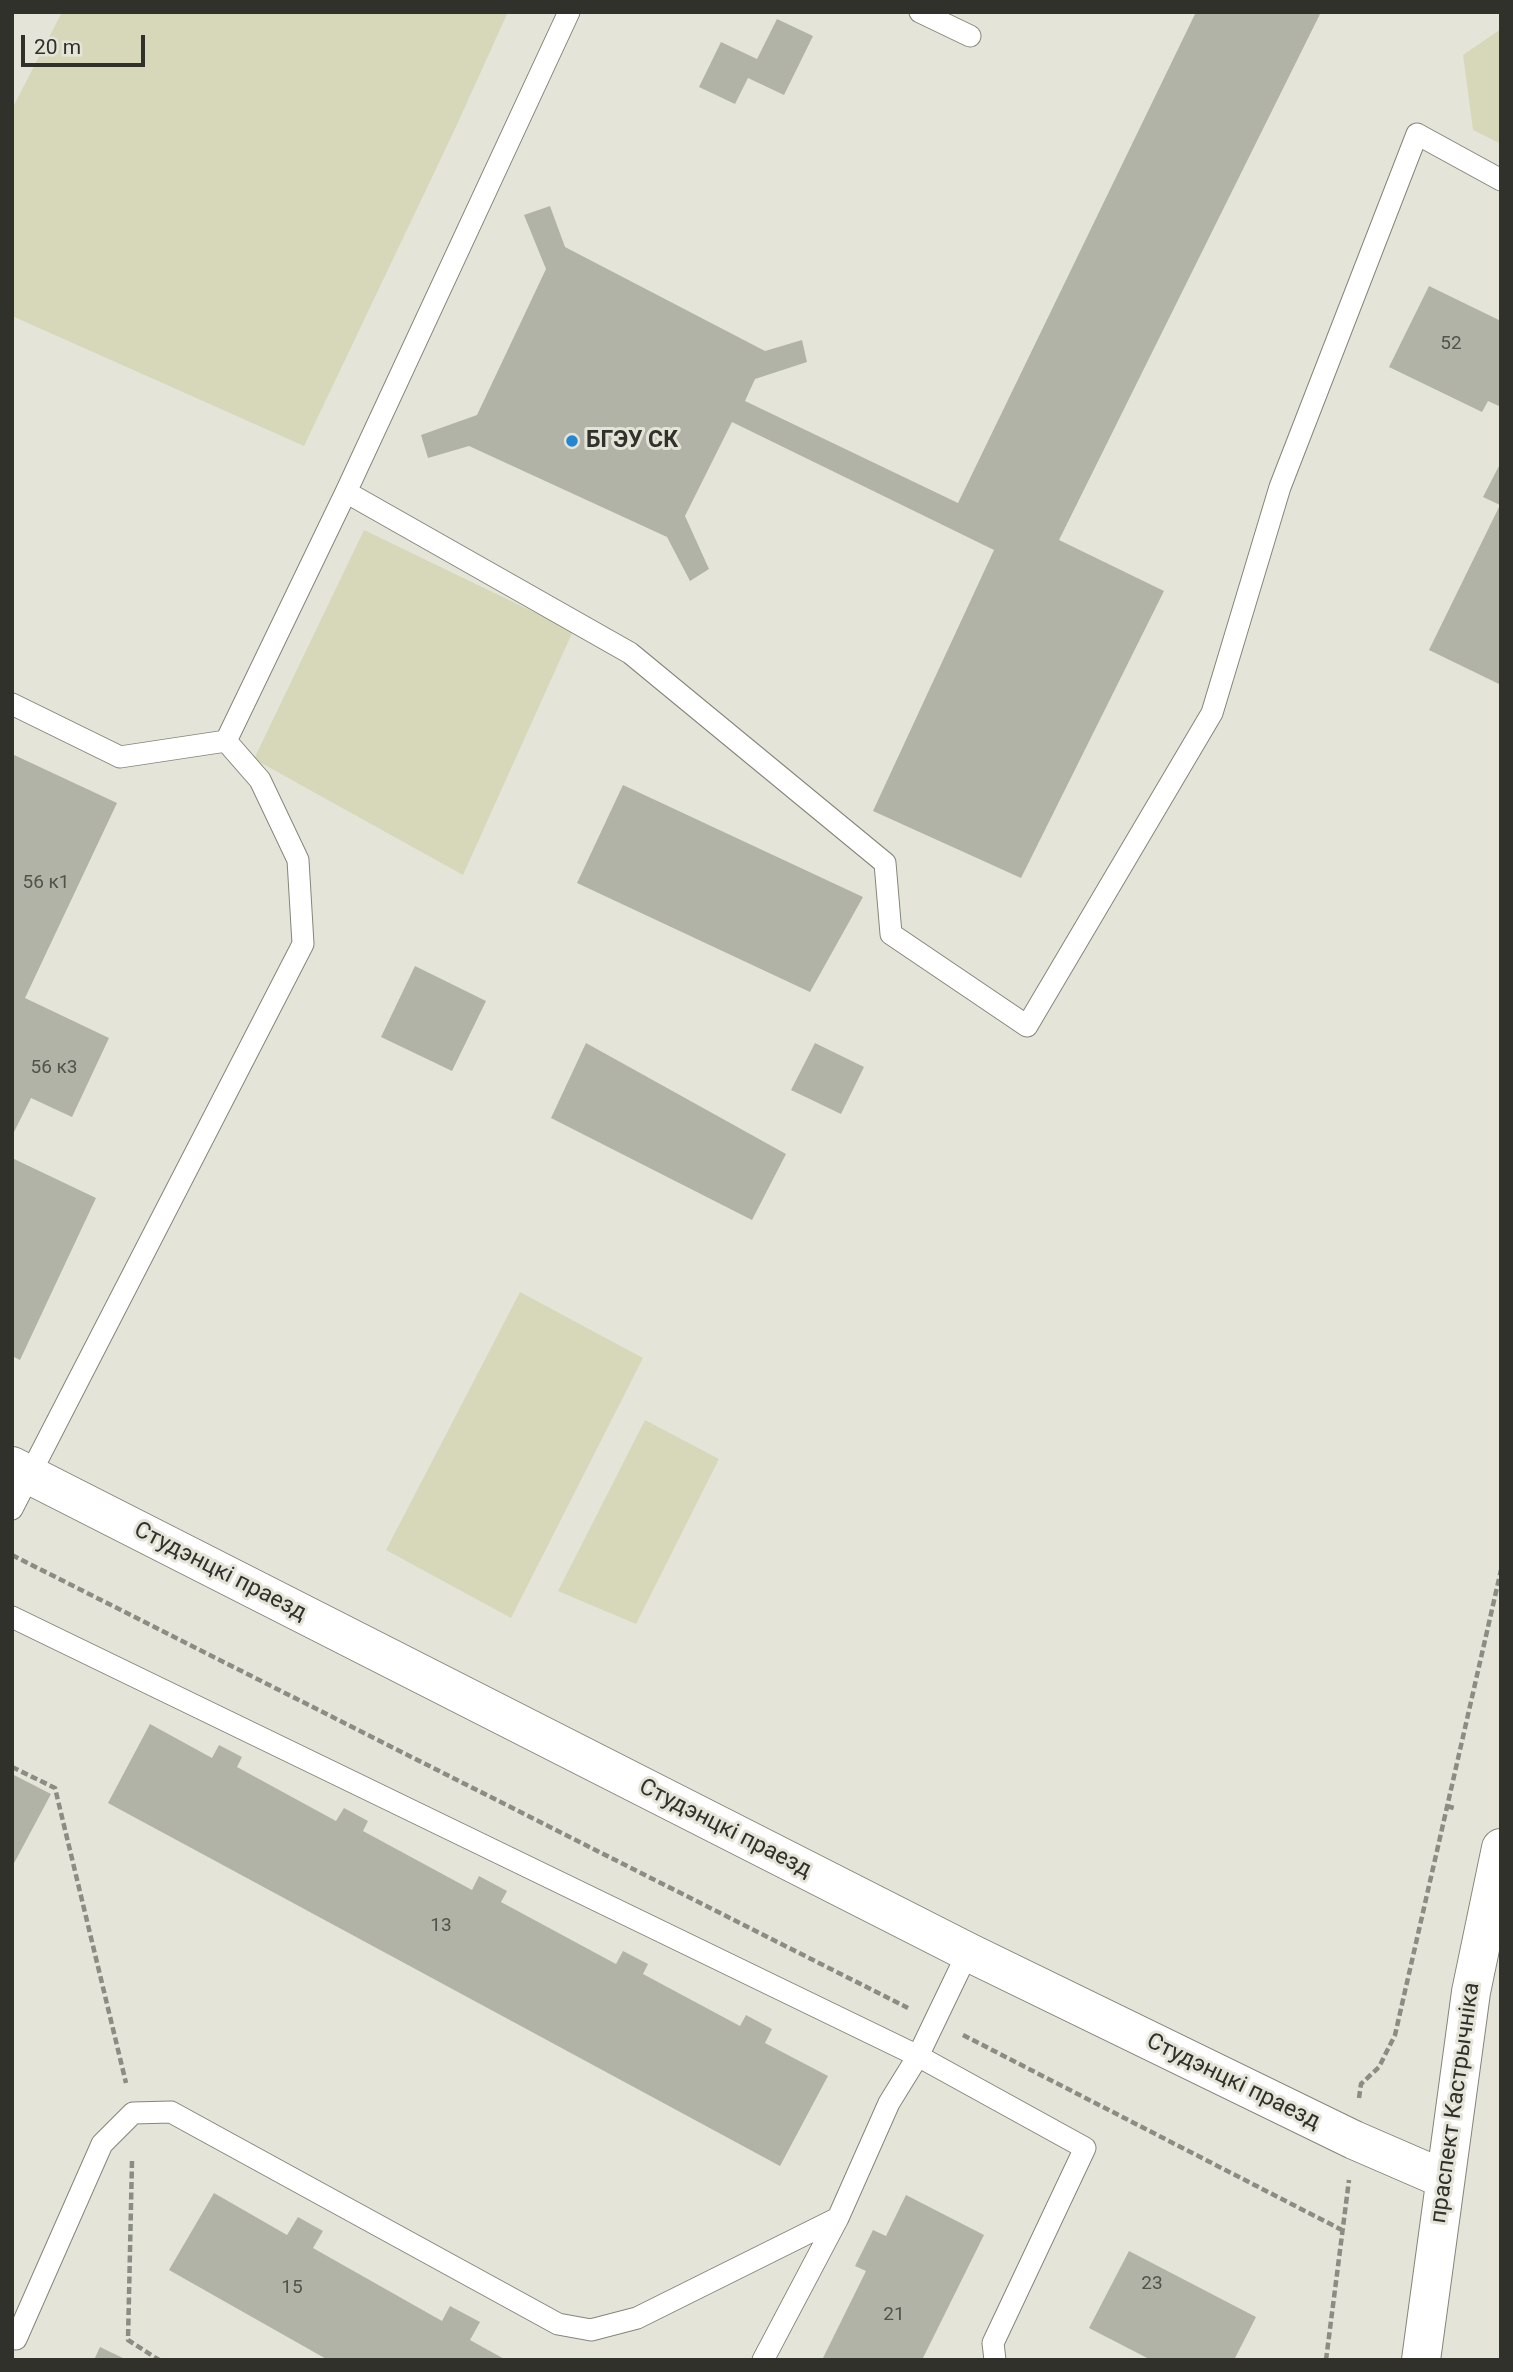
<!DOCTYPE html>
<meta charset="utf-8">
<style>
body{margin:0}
#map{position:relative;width:1513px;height:2372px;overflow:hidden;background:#e4e5d8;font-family:Roboto,sans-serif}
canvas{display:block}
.frame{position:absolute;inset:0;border:14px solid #31312c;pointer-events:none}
.scale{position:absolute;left:21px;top:35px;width:124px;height:32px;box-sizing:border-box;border:4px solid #31312c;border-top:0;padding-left:9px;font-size:21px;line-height:24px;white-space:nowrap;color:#31312c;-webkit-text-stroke:5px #e4e5d8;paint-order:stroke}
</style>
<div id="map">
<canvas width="1513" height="2372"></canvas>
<div class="frame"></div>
<div class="scale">20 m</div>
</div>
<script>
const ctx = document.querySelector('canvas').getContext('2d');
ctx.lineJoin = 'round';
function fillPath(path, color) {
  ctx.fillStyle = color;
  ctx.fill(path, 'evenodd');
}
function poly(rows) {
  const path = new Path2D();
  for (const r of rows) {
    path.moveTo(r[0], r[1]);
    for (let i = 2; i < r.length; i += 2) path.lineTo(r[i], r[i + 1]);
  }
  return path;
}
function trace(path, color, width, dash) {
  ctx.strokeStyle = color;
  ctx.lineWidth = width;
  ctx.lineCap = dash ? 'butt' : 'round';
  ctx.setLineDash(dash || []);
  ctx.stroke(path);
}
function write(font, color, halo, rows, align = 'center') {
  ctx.font = font + ' Roboto,sans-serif';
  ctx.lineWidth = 6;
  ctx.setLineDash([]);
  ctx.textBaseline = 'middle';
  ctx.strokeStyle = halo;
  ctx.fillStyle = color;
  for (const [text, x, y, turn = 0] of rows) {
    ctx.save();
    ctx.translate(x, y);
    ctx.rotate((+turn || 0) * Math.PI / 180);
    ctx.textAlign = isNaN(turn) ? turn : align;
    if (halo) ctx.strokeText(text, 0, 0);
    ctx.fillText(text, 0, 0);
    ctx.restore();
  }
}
const green = poly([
 [62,12,508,12,454,131,304,446,12,316,12,109],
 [1501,29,1501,144,1473,130,1463,55],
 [364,530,573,631,463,875,254,759],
 [520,1292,643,1358,511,1618,386,1550],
 [645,1420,719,1459,636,1624,558,1591]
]);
const building = poly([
 [1196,12,1321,12,1059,540,1164,591,1021,878,873,811,994,550,732,422,685,516,709,569,690,581,667,537,469,446,428,458,421,435,477,415,546,269,524,215,550,206,565,247,765,351,802,340,807,362,755,379,745,401,958,503],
 [777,19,813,36,784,95,748,78,735,104,699,87,721,42,757,59],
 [1429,286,1501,321,1501,407,1488,401,1482,412,1389,367],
 [1501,462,1501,680,1499,684,1429,650,1500,505,1483,497],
 [12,754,117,803,25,998,109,1038,72,1117,31,1098,12,1136],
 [623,785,863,897,810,992,577,883],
 [415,966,486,1001,452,1071,381,1037],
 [586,1043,786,1154,752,1220,551,1118],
 [815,1043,864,1067,841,1114,791,1090],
 [12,1158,96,1198,20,1360,12,1356],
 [150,1724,212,1758,219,1745,242,1757,237,1767,336,1821,344,1808,368,1821,363,1831,472,1890,479,1876,507,1891,501,1902,616,1964,623,1951,648,1964,643,1974,740,2026,746,2015,772,2029,765,2043,828,2076,780,2166,108,1803],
 [12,1774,51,1794,12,1867],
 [214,2193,287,2235,298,2217,323,2231,313,2248,442,2321,450,2306,480,2322,470,2340,506,2360,328,2360,169,2270],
 [906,2195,984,2235,922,2360,822,2360,866,2271,855,2266,873,2230,886,2236],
 [1129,2251,1256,2317,1234,2360,1151,2360,1089,2328],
 [100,2347,127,2360,94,2360]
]);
const path = poly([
 [12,1555,908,2008],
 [12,1767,55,1788,126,2083],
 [1447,1806,1457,1809],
 [963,2035,1342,2230],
 [1359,2098,1361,2084,1379,2067,1395,2035,1501,1570],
 [132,2161,128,2340,159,2360],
 [1326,2360,1349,2180]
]);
const service = poly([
 [920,12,970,36],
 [346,492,630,653,885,863,891,934,1027,1026,1212,713,1280,487,1417,134,1501,180],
 [12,704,120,757,226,741],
 [12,1509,303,944,298,860,260,780,226,741,346,492,569,12],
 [12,1617,918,2056,1085,2148,993,2343,995,2360],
 [16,2339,102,2144,133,2113,171,2112,558,2324,591,2330,637,2318,838,2218],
 [763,2360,838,2218,889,2103,918,2056,968,1952]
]);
const minor = poly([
 [12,1466,968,1952,1354,2140,1444,2179]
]);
const secondary = poly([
 [1421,2360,1471,1992,1501,1848]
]);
const markers = [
 [572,441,7,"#2485d1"]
];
const numberNames = [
 ["52",1451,344],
 ["56 к1",46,883],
 ["56 к3",54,1068],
 ["13",441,1926],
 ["23",1152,2284],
 ["15",292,2288],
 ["21",894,2315]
];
const poiNames = [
 ["БГЭУ СК",586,441]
];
const streetNames = [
 ["Студэнцкі праезд",220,1572,27],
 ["Студэнцкі праезд",725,1829,27],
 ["Студэнцкі праезд",1233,2082,26],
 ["праспект Кастрычніка",1456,2103,-82]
];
fillPath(green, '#d6d8b9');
fillPath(building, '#b2b3a7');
trace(service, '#85857a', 23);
trace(minor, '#85857a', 40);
trace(secondary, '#85857a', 40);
trace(path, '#8b8c83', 4.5, [7, 3.5]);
trace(service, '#fff', 21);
trace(minor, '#fff', 38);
trace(secondary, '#fff', 38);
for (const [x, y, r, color] of markers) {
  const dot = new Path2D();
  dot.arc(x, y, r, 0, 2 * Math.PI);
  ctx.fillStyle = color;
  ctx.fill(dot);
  trace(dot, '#e4e5d8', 2.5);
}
write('19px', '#51524b', null, numberNames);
write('bold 23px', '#31312c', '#e4e5d8', poiNames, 'left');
write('23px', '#31312c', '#e4e5d8', streetNames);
</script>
